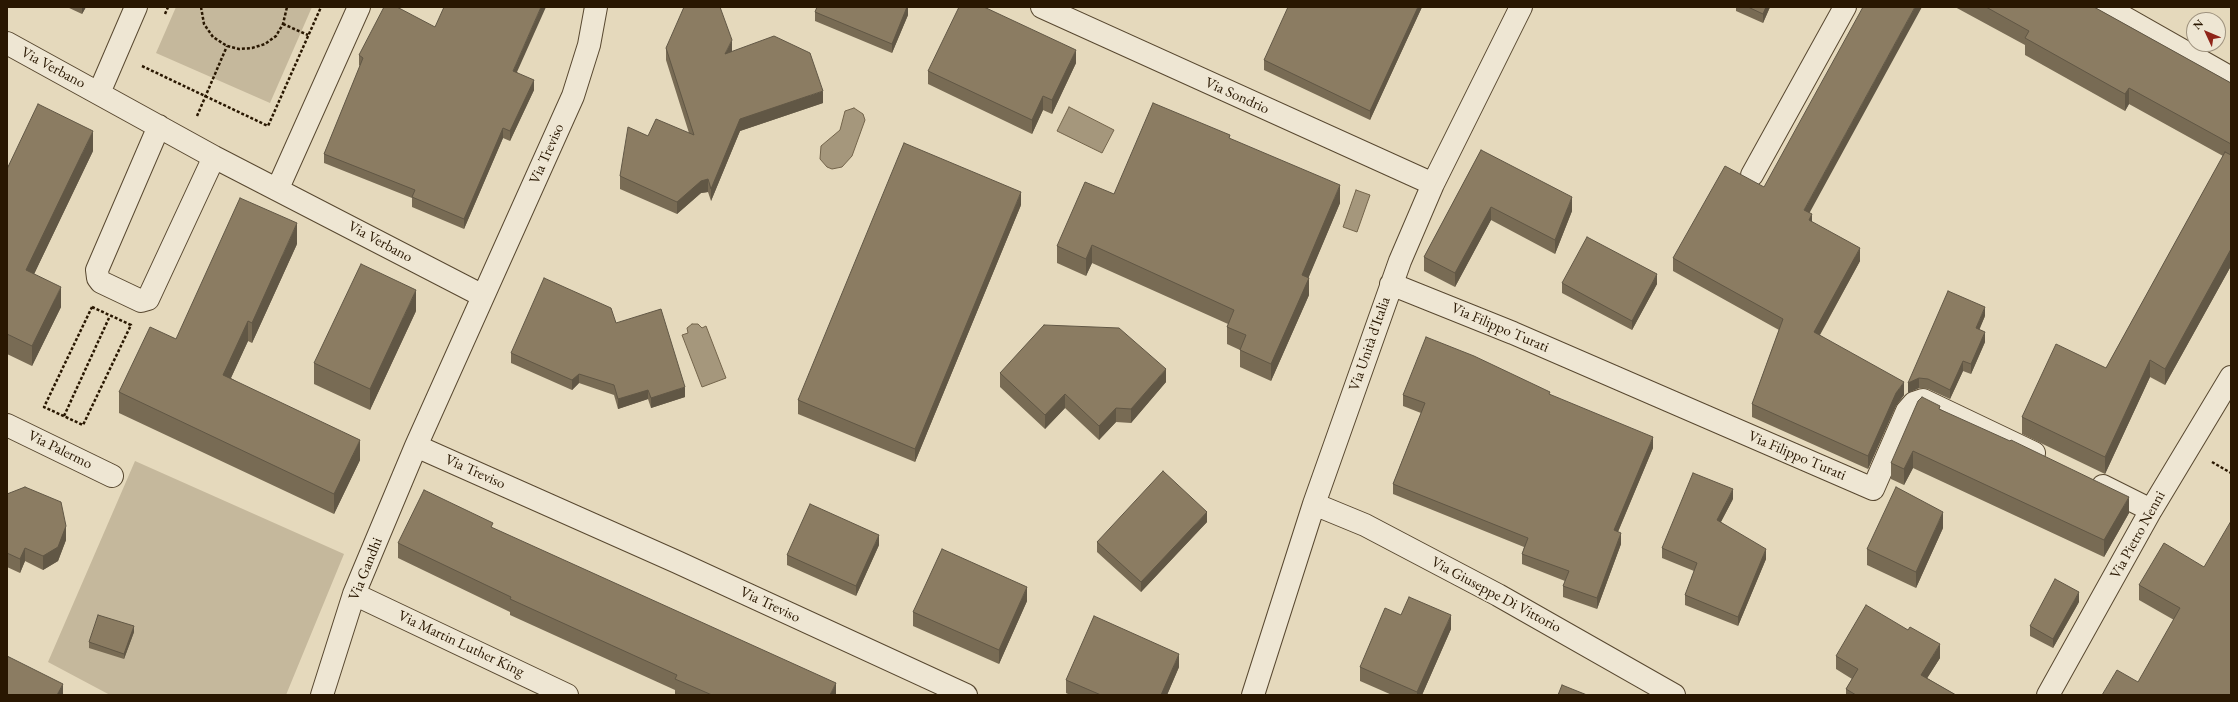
<!DOCTYPE html>
<meta charset="utf-8">
<style>
body{margin:0}
#map{position:relative;width:2238px;height:702px;overflow:hidden;background:#e5d9bc;font-family:"EB Garamond",serif}
canvas{display:block}
.frame{position:absolute;inset:0;border:8px solid #291701;pointer-events:none}
.north{position:absolute;left:2186px;top:12px;width:40px;height:40px;box-sizing:border-box;background:#eee6d3;border:1px solid #9f937f;border-radius:50%;rotate:314deg;font-size:11px;font-weight:700;line-height:16px;text-align:center;color:#291701}
.north::after{content:'';display:block;margin:auto;width:14px;height:18px;background:#8f2418;clip-path:polygon(50% 0,100% 100%,50% 72%,0 100%)}
</style>
<div id="map">
<canvas width="2238" height="702"></canvas>
<div class="frame"></div>
<div class="north">N</div>
</div>
<script>
const ctx = document.querySelector('canvas').getContext('2d');
ctx.lineJoin = 'round';
function fillPath(path, color) {
  ctx.fillStyle = color;
  ctx.fill(path, 'evenodd');
}
function poly(rows) {
  const path = new Path2D();
  for (const r of rows) {
    path.moveTo(r[0], r[1]);
    for (let i = 2; i < r.length; i += 2) path.lineTo(r[i], r[i + 1]);
  }
  return path;
}
function trace(path, color, width, dash) {
  ctx.strokeStyle = color;
  ctx.lineWidth = width;
  ctx.lineCap = dash ? 'butt' : 'round';
  ctx.setLineDash(dash || []);
  ctx.stroke(path);
}
function write(font, color, halo, rows, align = 'center') {
  ctx.font = font + ' "EB Garamond",serif';
  ctx.lineWidth = 3.5;
  ctx.setLineDash([]);
  ctx.textBaseline = 'middle';
  ctx.strokeStyle = halo;
  ctx.fillStyle = color;
  for (const [text, x, y, turn = 0] of rows) {
    ctx.save();
    ctx.translate(x, y);
    ctx.rotate((+turn || 0) * Math.PI / 180);
    ctx.textAlign = isNaN(turn) ? turn : align;
    if (halo) ctx.strokeText(text, 0, 0);
    ctx.fillText(text, 0, 0);
    ctx.restore();
  }
}
const green = poly([
 [176,7,312,7,270,103,156,53],
 [135,461,344,554,286,695,110,695,48,662]
]);
const water = poly([
 [1069,107,1114,130,1102,153,1057,131,1069,107],
 [854,108,863,114,865,120,852,156,842,167,832,169,827,167,820,159,821,146,840,130,845,111,854,108],
 [1356,190,1370,195,1357,232,1343,227,1356,190],
 [692,324,698,324,702,328,706,326,726,378,702,387,682,335,688,333,687,328,692,324]
]);
const path = poly([
 [201,7,204,24,213,37,227,46,239,49,252,48,265,44,276,36,283,24,287,7],
 [165,14,168,7],
 [283,24,308,35],
 [142,66,268,126,321,7],
 [197,116,227,46],
 [92,307,131,325,83,425,44,407,92,307],
 [64,416,109,318],
 [2212,462,2231,473]
]);
const minor = poly([
 [1042,7,1433,184],
 [2106,7,2231,78],
 [7,43,214,157,483,296],
 [99,93,136,7],
 [159,126,97,270,98,278,101,282,141,301,148,299,214,157],
 [1752,175,1845,7],
 [278,188,359,7],
 [1391,284,1513,333,1873,489,1907,411,1914,403,1923,400,2034,453],
 [7,425,112,476],
 [416,446,677,562,966,695],
 [2103,486,2151,510],
 [1314,504,1365,525,1498,595,1674,695],
 [354,594,567,695],
 [322,695,354,594,416,446,573,96,589,45,596,7],
 [1253,695,1314,504,1400,261,1433,184,1521,7],
 [2048,695,2151,510,2231,377]
]);
const wall = poly([
 [67,7,86,7,82,14],
 [908,7,908,15,892,53,815,21,815,12],
 [1422,7,1370,120,1264,70,1264,60],
 [1736,7,1770,7,1763,23,1736,11],
 [1955,7,2094,7,2231,83,2231,266,2165,385,2150,377,2105,474,2022,434,2022,417,2106,368,2223,156,2129,104,2125,111,2025,55,2025,45],
 [666,48,732,52,823,103,740,131,711,201,708,192,701,193,677,214,620,189,620,176,648,136,689,133,666,60],
 [359,55,517,72,534,90,510,141,503,138,464,229,412,207,412,198,324,163,324,154,360,66,359,65],
 [1076,63,1052,114,1043,110,1032,134,928,84,928,71],
 [1230,139,1340,203,1308,278,1309,295,1271,381,1240,367,1240,350,1227,344,1227,327,1228,324,1092,263,1086,276,1057,263,1057,246,1114,194],
 [1481,150,1572,211,1555,254,1491,220,1455,287,1424,271,1424,257],
 [93,151,34,274,61,307,32,366,7,354,7,169],
 [1021,205,915,462,798,414,798,400],
 [1810,213,1812,222,1860,261,1820,335,1904,395,1896,406,1868,469,1752,417,1752,404,1779,330,1673,271,1673,258],
 [297,244,252,343,248,341,231,378,360,460,334,514,119,413,119,392,176,339],
 [1562,283,1657,284,1632,330,1562,293],
 [416,311,370,410,314,384,314,363],
 [1985,316,1979,329,1985,342,1971,374,1963,371,1950,399,1928,389,1919,388,1908,393,1908,383],
 [616,323,685,397,651,408,648,399,618,409,614,395,579,383,572,390,511,363,511,353],
 [1000,373,1166,382,1131,423,1116,422,1099,440,1065,408,1045,429,1000,387],
 [1403,395,1550,395,1653,448,1618,532,1621,544,1597,609,1563,597,1563,586,1565,581,1522,564,1522,554,1524,547,1393,494,1393,484,1421,413,1403,406],
 [1940,409,2129,513,2104,557,1913,468,1904,485,1891,479,1891,463],
 [7,494,66,540,58,561,43,570,25,561,20,573,7,567],
 [1733,499,1721,522,1766,559,1738,626,1685,605,1685,595,1694,571,1662,558,1662,548],
 [1207,522,1141,592,1097,552,1097,542],
 [493,528,836,695,677,695,675,694,675,690,510,615,510,612,398,558,398,543],
 [1943,528,1916,588,1867,565,1867,549],
 [879,545,856,596,787,565,787,555],
 [2204,567,2138,682,2174,620,2139,600,2139,585],
 [1027,601,999,664,913,626,913,612],
 [2079,602,2053,648,2030,636,2030,626],
 [1401,615,1451,629,1422,695,1392,695,1360,681,1360,667],
 [134,632,124,659,89,648,89,642],
 [1836,656,1940,658,1927,678,1956,695,1846,695,1846,689,1852,679,1836,669],
 [1179,667,1167,695,1070,695,1066,693,1066,680]
]);
const shadedWall = poly([
 [82,7,86,7,82,14],
 [541,7,546,7,513,81,513,71],
 [907,7,908,7,908,15,892,53,892,44],
 [1418,7,1422,7,1370,120,1370,111],
 [1766,7,1770,7,1763,23,1763,14],
 [1915,7,1922,7,1804,223,1804,210],
 [732,40,732,53,725,54],
 [1076,50,1076,63,1052,114,1052,100],
 [534,80,534,90,510,141,510,131],
 [2129,88,2129,104,2125,111,2125,94],
 [823,91,823,103,740,131,711,201,711,189,740,119],
 [1043,96,1043,110,1032,134,1032,120],
 [503,128,503,138,464,229,464,219],
 [93,131,93,151,26,291,26,270],
 [708,179,708,192,701,193,677,214,677,202,701,181],
 [1340,185,1340,203,1303,291,1309,278,1309,295,1271,381,1271,364,1302,275],
 [1021,192,1021,205,915,462,915,449],
 [1572,197,1572,211,1555,254,1555,240],
 [1491,207,1491,220,1455,287,1455,273],
 [1812,214,1812,228,1809,220],
 [297,223,297,244,252,343,252,323],
 [1092,245,1092,263,1086,276,1086,259],
 [1860,248,1860,261,1814,345,1814,332],
 [2231,249,2231,266,2165,385,2165,369],
 [1657,274,1657,284,1632,330,1632,321],
 [61,287,61,307,32,366,32,346],
 [416,290,416,311,370,410,370,389],
 [1985,307,1985,316,1976,338,1976,328],
 [248,321,248,341,223,395,223,375],
 [1985,332,1985,342,1971,374,1971,364],
 [2150,360,2150,377,2105,474,2105,457],
 [1963,361,1963,371,1950,399,1950,390],
 [1166,369,1166,382,1131,423,1131,409],
 [579,374,579,383,572,390,572,380],
 [1919,378,1919,388,1908,393,1908,383],
 [1904,382,1904,395,1896,406,1868,469,1868,456,1896,393],
 [685,387,685,397,651,408,651,398],
 [648,390,648,399,618,409,618,399],
 [1065,394,1065,408,1045,429,1045,415],
 [1116,408,1116,422,1099,440,1099,426],
 [1653,437,1653,448,1614,541,1614,530],
 [360,440,360,460,334,514,334,494],
 [1913,451,1913,468,1904,485,1904,469],
 [1733,489,1733,499,1717,529,1717,520],
 [2129,497,2129,513,2104,557,2104,540],
 [1207,512,1207,522,1141,592,1141,582],
 [1943,512,1943,528,1916,588,1916,572],
 [66,526,66,540,58,561,43,570,43,556],
 [1621,533,1621,544,1597,609,1597,598],
 [879,535,879,545,856,596,856,586],
 [25,548,25,561,20,573,20,559],
 [1766,549,1766,559,1738,626,1738,617],
 [1027,587,1027,601,999,664,999,650],
 [2079,592,2079,602,2053,648,2053,639],
 [1451,615,1451,629,1422,695,1417,695,1417,692],
 [134,626,134,632,124,659,124,654],
 [1940,644,1940,658,1921,688,1921,675],
 [1179,654,1179,667,1167,695,1161,695],
 [836,683,836,695,830,695],
 [63,684,63,695,57,695]
]);
const building = poly([
 [384,7,397,7,435,27,444,7,541,7,513,71,534,80,510,131,503,128,464,219,412,197,415,190,324,154,363,58,359,55,384,7],
 [684,7,720,7,732,40,725,54,774,36,810,53,823,91,740,119,711,189,708,179,701,181,677,202,620,176,628,127,648,136,656,119,694,135,666,48,684,7],
 [817,7,907,7,892,44,815,12,817,7],
 [959,7,984,7,1076,50,1052,100,1043,96,1032,120,928,71,959,7],
 [1288,7,1418,7,1370,111,1264,60,1288,7],
 [1748,7,1766,7,1763,14,1748,7],
 [1863,7,1915,7,1804,210,1812,214,1809,220,1860,248,1814,332,1904,382,1896,393,1868,456,1752,404,1783,319,1673,258,1725,166,1764,187,1863,7],
 [1986,7,2094,7,2231,83,2231,144,2129,88,2125,94,2025,38,2029,31,1986,7],
 [1153,103,1230,135,1229,138,1340,185,1302,275,1309,278,1271,364,1240,350,1246,335,1227,327,1234,310,1092,245,1086,259,1057,246,1085,182,1114,194,1153,103],
 [38,104,93,131,26,270,61,287,32,346,7,334,7,169,38,104],
 [904,143,1021,192,915,449,798,400,904,143],
 [1481,150,1572,197,1555,240,1491,207,1455,273,1424,257,1481,150],
 [2225,152,2231,155,2231,249,2165,369,2150,360,2105,457,2022,417,2056,344,2106,368,2225,152],
 [240,198,297,223,252,323,248,321,223,375,360,440,334,494,119,392,150,327,176,339,240,198],
 [1587,237,1657,274,1632,321,1562,283,1587,237],
 [361,264,416,290,370,389,314,363,361,264],
 [544,278,611,308,616,323,661,309,685,387,651,398,648,390,618,399,614,385,579,374,572,380,511,353,544,278],
 [1948,291,1985,307,1976,328,1985,332,1971,364,1963,361,1950,390,1928,379,1919,378,1908,383,1948,291],
 [1044,325,1119,328,1166,369,1131,409,1116,408,1099,426,1065,394,1045,415,1000,373,1044,325],
 [1426,337,1474,356,1550,392,1549,394,1653,437,1614,530,1621,533,1597,598,1563,586,1569,571,1522,554,1528,538,1393,484,1425,403,1403,395,1426,337],
 [1922,397,1940,406,1939,409,2010,441,2011,440,2129,497,2104,540,1913,451,1904,469,1891,463,1918,401,1922,397],
 [1163,471,1207,512,1141,582,1097,542,1163,471],
 [1693,473,1733,489,1717,520,1766,549,1738,617,1685,595,1697,563,1662,548,1693,473],
 [25,487,61,502,66,526,58,547,43,556,25,548,20,559,7,553,7,494,25,487],
 [1896,487,1943,512,1916,572,1867,549,1896,487],
 [424,490,493,523,491,527,836,683,830,695,712,695,675,679,677,675,510,599,511,597,398,543,424,490],
 [810,504,879,535,856,586,787,555,810,504],
 [2231,521,2231,695,2102,695,2117,670,2138,682,2180,608,2139,585,2164,543,2204,567,2231,521],
 [942,549,1027,587,999,650,913,612,942,549],
 [2055,579,2079,592,2053,639,2030,626,2055,579],
 [1409,597,1451,615,1417,692,1360,667,1385,608,1401,615,1409,597],
 [1866,605,1908,630,1910,627,1940,644,1921,675,1956,695,1856,695,1846,689,1858,669,1836,656,1866,605],
 [98,615,134,626,124,654,89,642,98,615],
 [1094,616,1179,654,1161,695,1101,695,1066,680,1094,616],
 [7,656,63,684,57,695,7,695,7,656],
 [1562,685,1587,695,1558,695,1562,685]
]);
const streetNames = [
 ["Via Verbano",53,68,28],
 ["Via Sondrio",1237,96,24],
 ["Via Treviso",547,154,-66],
 ["Via Verbano",380,242,28],
 ["Via Filippo Turati",1500,328,23],
 ["Via Unità d'Italia",1370,344,-71],
 ["Via Palermo",60,450,26],
 ["Via Filippo Turati",1797,456,23],
 ["Via Treviso",475,472,24],
 ["Via Pietro Nenni",2138,535,-61],
 ["Via Gandhi",366,569,-68],
 ["Via Giuseppe Di Vittorio",1496,595,28],
 ["Via Treviso",770,605,25],
 ["Via Martin Luther King",461,644,25]
];
fillPath(green, '#c5b89c');
fillPath(water, '#a5977c');
trace(water, '#73644b', 1);
trace(minor, '#584830', 24);
trace(path, '#291701', 2.5, [3, 2]);
trace(minor, '#eee6d3', 22);
fillPath(wall, '#786b54');
fillPath(shadedWall, '#615745');
fillPath(building, '#8b7c62');
trace(building, '#615745', 1);
write('15px', '#291701', '#eee6d3', streetNames);
</script>
